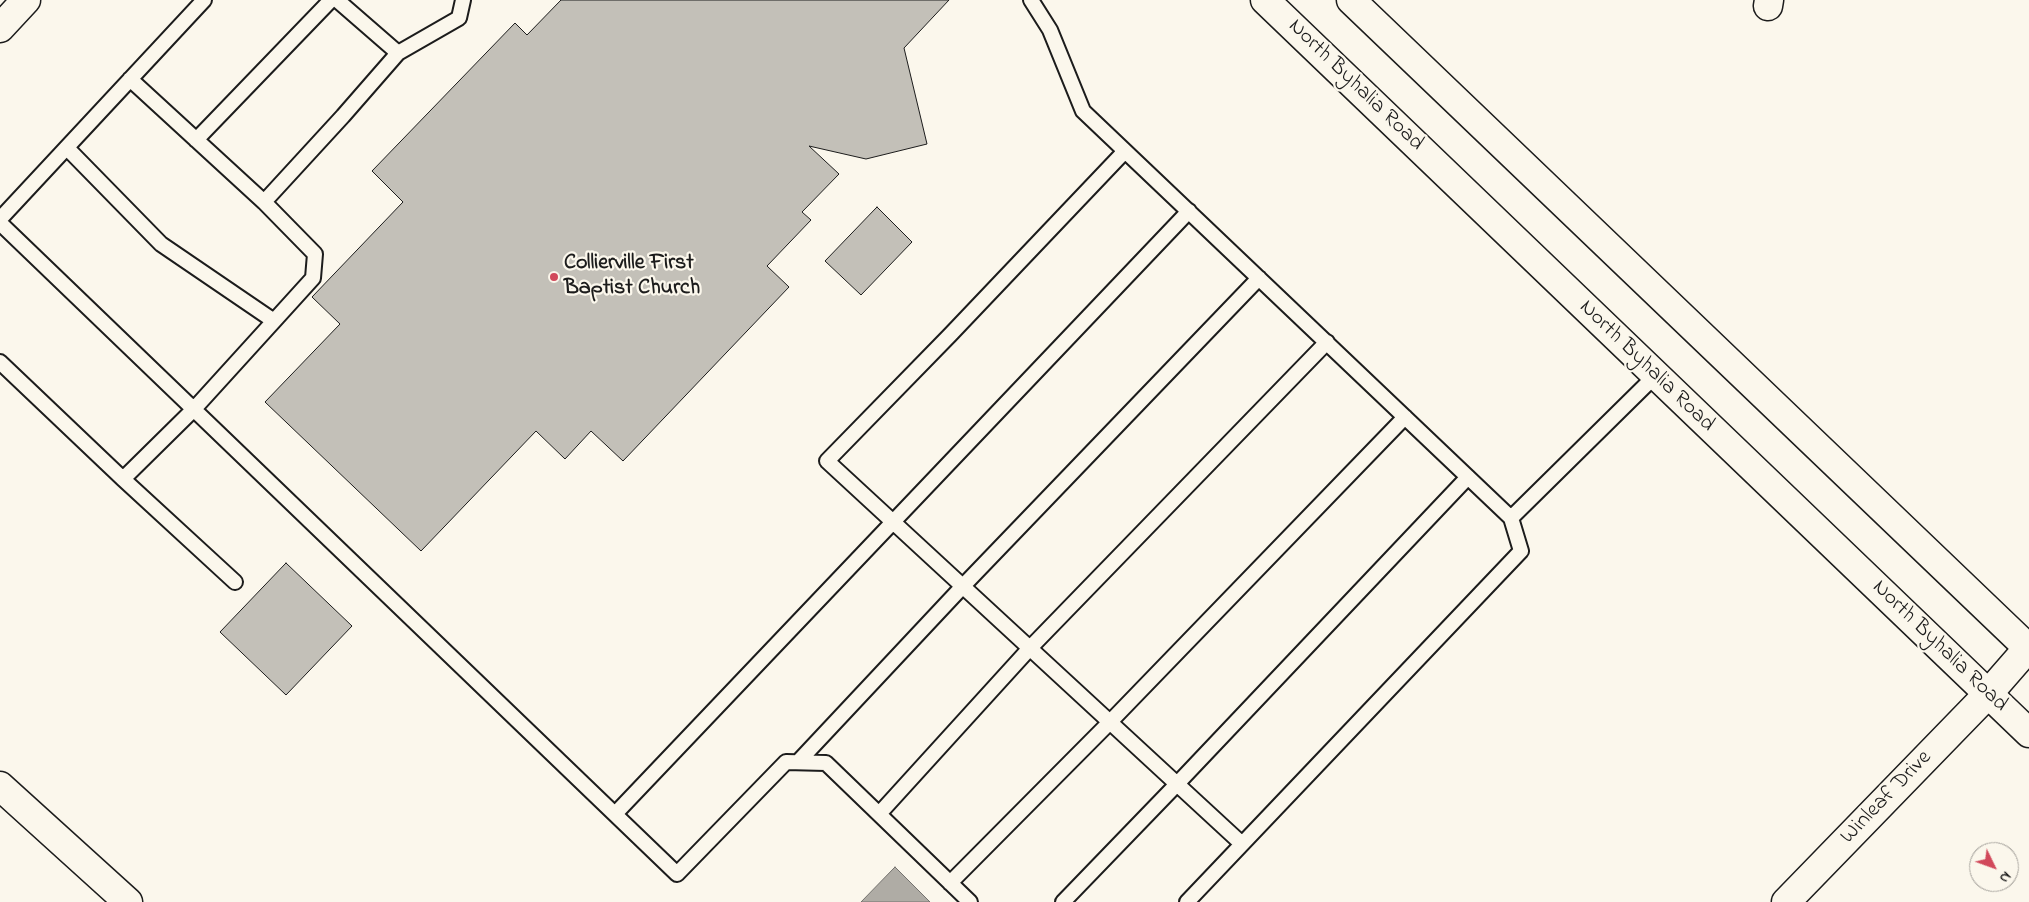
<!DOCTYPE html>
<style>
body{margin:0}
#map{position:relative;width:2029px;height:902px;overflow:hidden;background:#fbf7ec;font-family:"Indie Flower",sans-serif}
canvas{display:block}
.north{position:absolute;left:1969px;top:842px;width:50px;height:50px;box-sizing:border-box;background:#fbf7ec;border:1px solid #a29f99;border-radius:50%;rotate:132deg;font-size:14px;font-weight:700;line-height:20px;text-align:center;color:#1c1c1c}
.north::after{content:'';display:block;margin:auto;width:18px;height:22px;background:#d1495b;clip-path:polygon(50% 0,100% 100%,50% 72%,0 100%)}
</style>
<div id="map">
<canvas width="2029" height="902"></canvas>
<div class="north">N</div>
</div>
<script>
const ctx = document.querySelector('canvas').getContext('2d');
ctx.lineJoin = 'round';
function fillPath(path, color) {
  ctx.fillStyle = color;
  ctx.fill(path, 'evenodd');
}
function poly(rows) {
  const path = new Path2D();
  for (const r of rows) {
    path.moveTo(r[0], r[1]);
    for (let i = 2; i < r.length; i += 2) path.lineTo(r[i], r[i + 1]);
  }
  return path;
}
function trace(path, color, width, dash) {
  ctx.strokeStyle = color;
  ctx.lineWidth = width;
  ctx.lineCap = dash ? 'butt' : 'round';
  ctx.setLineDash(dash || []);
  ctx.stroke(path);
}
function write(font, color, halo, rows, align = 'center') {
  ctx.font = font + ' "Indie Flower",sans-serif';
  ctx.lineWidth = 4.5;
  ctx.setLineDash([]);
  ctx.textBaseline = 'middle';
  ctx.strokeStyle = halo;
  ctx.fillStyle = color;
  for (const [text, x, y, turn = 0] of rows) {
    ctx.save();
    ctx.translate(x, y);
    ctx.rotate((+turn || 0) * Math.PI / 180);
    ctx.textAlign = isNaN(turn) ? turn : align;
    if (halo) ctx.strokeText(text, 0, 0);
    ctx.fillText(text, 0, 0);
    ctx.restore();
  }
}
const water = poly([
 [895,867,930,902,861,902,895,867]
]);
const building = poly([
 [561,0,949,0,904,48,927,144,866,159,809,146,839,174,802,212,811,220,767,266,789,287,623,461,591,431,565,459,536,431,421,551,265,402,340,324,312,297,403,202,372,171,515,23,527,35,561,0],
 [877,207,912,242,861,295,825,261,877,207],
 [286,563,352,626,286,695,220,632,286,563]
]);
const service = poly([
 [337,0,398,53,459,18,463,0],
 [1031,0,1050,30,1083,111,1511,518,1655,376],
 [130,79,264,202],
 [196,140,331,0],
 [67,148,161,244,274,321,313,278,315,254,264,202,343,116,398,53],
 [1125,151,950,335,827,461,1242,844],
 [0,219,204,0],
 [0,223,677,874,786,762,826,763,970,902],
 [0,362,123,479,235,582],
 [123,479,194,409,274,321],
 [798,762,963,586,1259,278],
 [615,814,1189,211],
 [879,814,1030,648,1327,342],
 [950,883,1110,722,1405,417],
 [1063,902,1177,784,1468,477],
 [1187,902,1521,551,1511,518]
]);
const minor = poly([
 [1768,6,1769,0],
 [0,786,128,902],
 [1786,902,1988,694,2029,647]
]);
const tertiary = poly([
 [0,28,26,0]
]);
const secondary = poly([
 [1265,0,2029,733],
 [1351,0,2029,649]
]);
const markers = [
 [554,277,5,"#d1495b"]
];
const streetNames = [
 ["North Byhalia Road",1355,86,44],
 ["North Byhalia Road",1646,367,44],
 ["North Byhalia Road",1939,647,44],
 ["Winleaf Drive",1887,798,-46]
];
const poiNames = [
 ["Collierville First",564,264],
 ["Baptist Church",564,289]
];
fillPath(water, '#afaca5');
trace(water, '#74726e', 1);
fillPath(building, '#c3c0b8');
trace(building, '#1c1c1c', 1);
trace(service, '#1c1c1c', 18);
trace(minor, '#1c1c1c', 31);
trace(tertiary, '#1c1c1c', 31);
trace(secondary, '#1c1c1c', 31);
trace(service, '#fbf7ec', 14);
trace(minor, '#fbf7ec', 28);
trace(tertiary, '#fbf7ec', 28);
trace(secondary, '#fbf7ec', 28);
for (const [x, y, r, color] of markers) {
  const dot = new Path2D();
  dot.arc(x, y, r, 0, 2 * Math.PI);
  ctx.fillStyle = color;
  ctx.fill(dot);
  trace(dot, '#fbf7ec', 2);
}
write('22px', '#1c1c1c', '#fbf7ec', streetNames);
write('bold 22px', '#1c1c1c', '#fbf7ec', poiNames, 'left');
</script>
